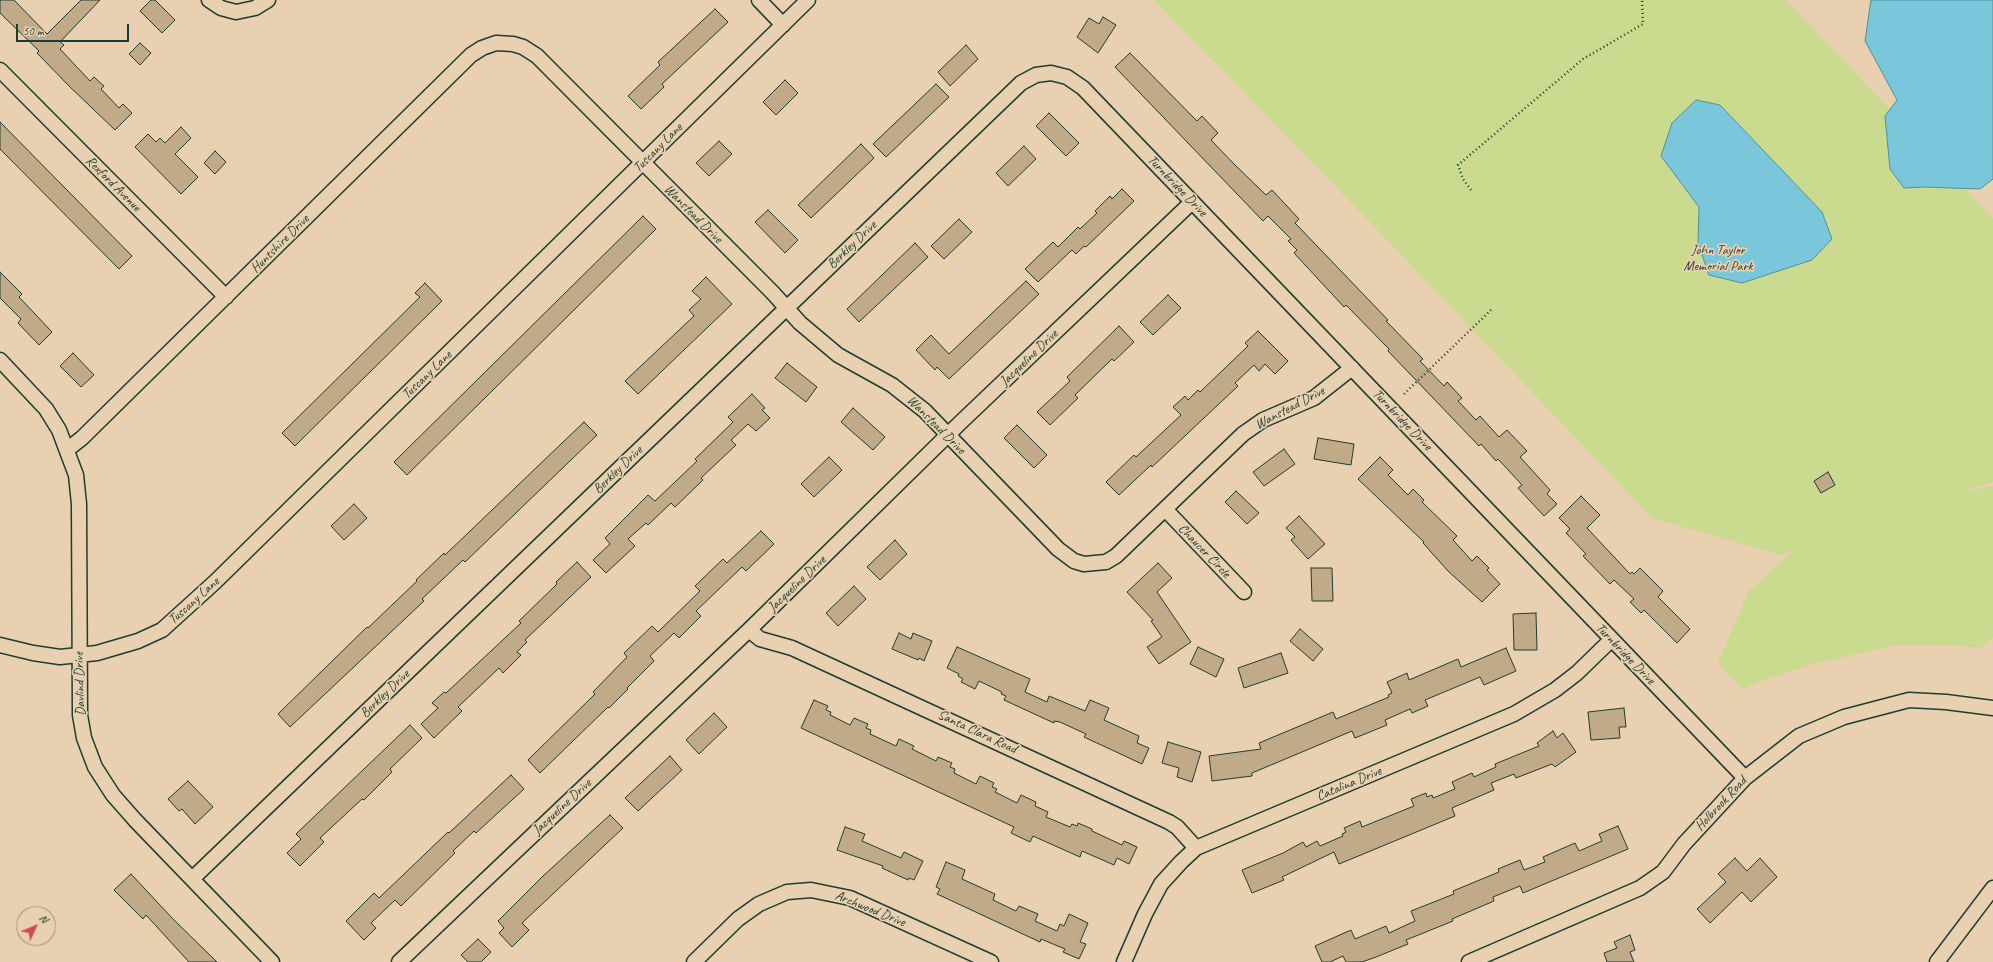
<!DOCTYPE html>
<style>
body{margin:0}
#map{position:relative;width:1993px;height:962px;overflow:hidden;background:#e8d0b0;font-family:Caveat,sans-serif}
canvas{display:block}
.north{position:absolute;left:16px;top:906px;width:40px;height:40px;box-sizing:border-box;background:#e8d0b0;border:1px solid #98957e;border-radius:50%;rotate:46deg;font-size:11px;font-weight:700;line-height:16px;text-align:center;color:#1f3d34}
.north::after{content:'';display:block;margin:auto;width:14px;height:18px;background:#d1495b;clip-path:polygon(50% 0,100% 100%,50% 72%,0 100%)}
.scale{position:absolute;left:16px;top:24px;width:113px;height:18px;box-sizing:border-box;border:2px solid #1f3d34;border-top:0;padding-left:5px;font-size:12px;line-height:14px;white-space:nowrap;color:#1f3d34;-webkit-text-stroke:3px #e8d0b0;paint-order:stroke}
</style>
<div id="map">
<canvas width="1993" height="962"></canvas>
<div class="north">N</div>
<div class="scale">50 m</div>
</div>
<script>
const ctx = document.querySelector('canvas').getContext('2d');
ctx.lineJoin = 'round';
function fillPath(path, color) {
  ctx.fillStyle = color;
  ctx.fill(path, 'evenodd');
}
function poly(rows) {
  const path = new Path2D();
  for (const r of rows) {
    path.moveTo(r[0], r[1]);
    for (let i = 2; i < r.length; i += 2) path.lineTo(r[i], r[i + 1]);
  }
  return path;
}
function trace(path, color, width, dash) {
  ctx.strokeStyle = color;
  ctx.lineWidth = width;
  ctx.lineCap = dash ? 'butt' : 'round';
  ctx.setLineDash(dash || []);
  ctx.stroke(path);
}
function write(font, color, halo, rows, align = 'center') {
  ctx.font = font + ' Caveat,sans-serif';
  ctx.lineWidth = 3.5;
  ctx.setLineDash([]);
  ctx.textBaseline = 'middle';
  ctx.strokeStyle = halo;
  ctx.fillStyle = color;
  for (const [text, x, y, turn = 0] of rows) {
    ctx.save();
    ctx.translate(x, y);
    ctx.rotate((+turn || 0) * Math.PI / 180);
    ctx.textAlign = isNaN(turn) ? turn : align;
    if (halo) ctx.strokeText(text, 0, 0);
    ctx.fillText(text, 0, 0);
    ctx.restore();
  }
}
const green = poly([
 [1154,0,1786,0,1993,218,1993,482,1960,493,1993,486,1993,638,1980,648,1946,645,1891,646,1814,664,1760,681,1742,690,1718,663,1749,591,1793,551,1781,555,1652,518,1368,220]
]);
const water = poly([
 [1871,0,1993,0,1993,179,1980,189,1924,187,1904,188,1890,169,1885,116,1897,100,1865,41,1871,0],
 [1696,100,1720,105,1822,212,1832,239,1812,260,1742,283,1709,275,1698,243,1699,207,1661,156,1672,123,1696,100]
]);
const building = poly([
 [0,0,14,0,47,34,81,0,100,0,60,42,64,45,60,49,90,81,94,77,104,86,101,89,119,108,123,104,132,113,115,130,69,86,37,53,39,51,0,13,0,0],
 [151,0,155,0,175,20,162,33,140,11,151,0],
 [715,9,728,22,662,84,664,87,641,109,628,96,660,65,658,62,715,9],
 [1103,17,1116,25,1098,53,1077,37,1089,18,1099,24,1103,17],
 [140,43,151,53,140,65,129,54,140,43],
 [966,45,978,59,950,86,938,72,966,45],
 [1130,53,1197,121,1202,116,1218,133,1211,140,1234,164,1266,195,1272,190,1299,219,1295,223,1388,320,1386,321,1423,359,1420,361,1444,386,1447,382,1462,398,1458,401,1476,420,1480,416,1499,437,1507,430,1527,451,1520,457,1550,490,1547,494,1557,504,1544,516,1518,488,1522,485,1498,459,1496,461,1481,444,1479,446,1388,351,1389,349,1346,305,1344,307,1294,253,1297,250,1288,241,1291,239,1268,216,1263,221,1115,67,1130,53],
 [785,80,798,93,776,115,763,102,785,80],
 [936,84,949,97,886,157,873,144,936,84],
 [1049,113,1079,143,1066,156,1036,126,1049,113],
 [0,122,132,256,119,269,0,149,0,122],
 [181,127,191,138,175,154,198,177,181,194,135,147,148,134,156,142,160,138,165,143,181,127],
 [719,141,732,154,709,176,696,163,719,141],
 [861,144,874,158,811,218,798,205,861,144],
 [1024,146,1036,159,1008,186,996,173,1024,146],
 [215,151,226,162,215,174,204,163,215,151],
 [1122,189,1134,201,1086,247,1084,246,1076,254,1072,250,1038,282,1025,269,1053,242,1058,247,1078,227,1080,229,1097,213,1095,211,1110,196,1112,199,1122,189],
 [768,210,798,240,785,253,755,222,768,210],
 [643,216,656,229,407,475,394,462,643,216],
 [959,219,972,232,944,259,931,246,959,219],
 [915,243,928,257,859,322,847,309,915,243],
 [0,272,22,294,19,297,52,332,39,345,18,323,21,319,0,298,0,272],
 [706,277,732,304,638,394,625,381,694,316,689,310,701,299,692,291,706,277],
 [1026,281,1039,294,949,379,937,367,935,370,916,350,931,335,949,354,1026,281],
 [425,283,442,301,295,446,282,433,420,297,415,293,425,283],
 [1168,295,1181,308,1153,335,1140,322,1168,295],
 [1119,326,1134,342,1114,361,1112,359,1075,395,1078,398,1050,425,1037,412,1070,381,1067,377,1119,326],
 [1258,331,1288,361,1275,374,1265,364,1259,371,1254,365,1235,383,1238,386,1152,467,1151,465,1119,495,1106,482,1134,455,1136,457,1181,415,1173,407,1185,396,1188,400,1198,390,1200,392,1248,346,1245,343,1258,331],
 [73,353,94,375,81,387,60,366,73,353],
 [787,363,817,387,806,402,775,378,787,363],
 [752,394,765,408,762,410,770,418,756,431,748,424,731,440,736,445,701,478,703,480,675,507,671,503,648,525,646,523,628,539,635,546,606,573,593,560,610,544,605,538,648,495,655,501,697,461,695,459,733,422,728,417,752,394],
 [853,408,885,437,873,450,841,422,853,408],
 [584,422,597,435,465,562,463,560,422,599,424,601,290,727,278,714,367,627,368,628,417,581,416,580,444,553,445,555,584,422],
 [1017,425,1047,455,1034,468,1004,438,1017,425],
 [1318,438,1354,444,1351,465,1314,459,1318,438],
 [1284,449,1295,464,1264,486,1253,472,1284,449],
 [829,457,842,470,814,497,801,484,829,457],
 [1380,457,1393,470,1388,475,1408,495,1413,489,1424,500,1422,502,1457,536,1453,540,1472,561,1477,556,1489,568,1487,570,1500,584,1482,602,1448,571,1423,543,1424,542,1358,479,1380,457],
 [1828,472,1835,485,1821,493,1814,481,1828,472],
 [1236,491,1259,513,1247,524,1225,502,1236,491],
 [1581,496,1600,515,1587,528,1630,574,1632,572,1634,574,1640,568,1663,591,1658,597,1690,629,1677,643,1644,610,1641,613,1630,602,1634,599,1614,580,1610,584,1583,556,1586,554,1566,533,1570,529,1559,518,1581,496],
 [354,504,367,518,344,540,331,526,354,504],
 [1299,516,1325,544,1308,559,1291,540,1295,537,1286,528,1299,516],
 [761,531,774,544,746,571,742,567,696,611,701,616,679,638,674,633,650,656,654,661,627,688,628,689,609,708,608,707,540,773,528,760,595,694,593,692,627,657,624,653,652,626,658,632,700,591,695,586,723,559,727,563,761,531],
 [895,540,907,554,880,580,867,567,895,540],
 [577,562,591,577,525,640,527,642,517,652,521,655,503,673,499,668,458,707,462,711,434,738,421,724,438,708,432,703,444,692,446,693,521,623,519,621,557,584,556,582,577,562],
 [1158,563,1172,578,1157,592,1191,642,1159,664,1147,647,1162,637,1151,621,1153,620,1127,592,1158,563],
 [1311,568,1332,568,1333,601,1312,601,1311,568],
 [854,586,866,599,838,626,826,613,854,586],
 [1536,613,1537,650,1514,650,1513,614,1536,613],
 [1300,629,1323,649,1313,661,1290,641,1300,629],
 [899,633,911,639,913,633,932,641,924,661,919,658,918,660,892,649,899,633],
 [957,647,1030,679,1025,692,1047,702,1049,696,1085,711,1090,700,1109,708,1104,720,1139,736,1137,743,1149,748,1142,764,1084,737,1086,734,1060,722,1054,721,1054,723,1004,700,1006,696,1001,694,1002,692,979,681,975,689,961,682,963,679,958,676,959,674,947,668,957,647],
 [1198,647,1224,659,1216,677,1190,664,1198,647],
 [1506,648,1516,671,1484,685,1480,677,1425,700,1428,706,1412,713,1410,709,1385,720,1387,725,1355,738,1352,731,1252,773,1252,776,1212,781,1209,756,1261,749,1259,743,1333,712,1336,719,1389,697,1388,695,1392,693,1387,682,1407,673,1409,680,1458,659,1461,667,1506,648],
 [1281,653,1288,673,1244,688,1238,668,1281,653],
 [814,700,828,706,826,710,831,712,830,715,850,725,854,718,868,724,866,728,871,730,870,734,896,746,899,739,914,746,912,749,936,761,938,757,952,763,950,767,955,769,954,773,976,784,980,776,994,783,992,787,997,789,995,792,1017,803,1021,795,1036,802,1035,806,1048,812,1046,817,1070,827,1072,824,1077,826,1078,823,1092,829,1092,831,1122,845,1124,841,1137,847,1129,864,1117,858,1114,865,1082,851,1080,857,1033,836,1030,842,1011,833,1014,827,801,728,814,700],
 [1624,708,1626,727,1619,727,1620,738,1591,740,1588,712,1624,708],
 [714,713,727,727,699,754,686,740,714,713],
 [410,725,422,738,390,769,392,772,364,800,362,799,320,838,324,842,300,866,287,853,301,839,296,834,410,725],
 [1553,731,1557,738,1563,733,1576,752,1555,767,1552,764,1516,778,1514,774,1491,783,1494,790,1452,808,1455,816,1339,864,1334,852,1282,877,1284,880,1252,893,1242,870,1283,853,1303,842,1306,847,1317,841,1320,846,1343,836,1342,834,1346,832,1344,828,1360,821,1362,827,1414,806,1411,799,1426,793,1427,797,1432,795,1433,798,1455,789,1452,782,1472,773,1474,777,1496,767,1495,764,1539,746,1537,743,1553,731],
 [1168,742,1201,752,1192,782,1177,777,1179,768,1162,763,1168,742],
 [670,756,682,770,638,811,625,798,670,756],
 [511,775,524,789,476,833,474,831,453,851,455,853,401,906,395,900,371,923,376,928,364,940,346,921,374,893,379,898,448,832,449,833,511,775],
 [188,781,213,807,195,824,182,809,179,811,168,799,188,781],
 [610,815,623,828,522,923,529,930,512,947,499,933,504,928,498,921,543,876,610,815],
 [1618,826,1628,849,1523,893,1520,886,1493,897,1494,901,1452,919,1453,921,1406,940,1408,944,1376,957,1362,962,1346,962,1343,956,1330,962,1322,962,1315,946,1351,930,1355,939,1386,926,1389,933,1415,921,1411,911,1454,894,1453,891,1499,872,1498,869,1520,860,1524,870,1545,862,1543,857,1575,843,1579,851,1602,841,1599,834,1618,826],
 [845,827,865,834,862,841,901,858,904,852,923,861,914,880,909,878,908,880,882,868,883,866,837,850,845,827],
 [1735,858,1747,871,1760,858,1777,877,1751,902,1742,892,1710,923,1697,909,1726,882,1718,874,1735,858],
 [946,862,965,870,962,879,995,894,993,900,1016,911,1019,906,1038,914,1035,921,1057,931,1060,924,1064,926,1069,914,1088,923,1080,942,1086,944,1079,959,1063,952,1065,949,1041,939,1040,942,937,894,940,889,936,887,946,862],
 [131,874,173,919,217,962,189,962,146,915,143,919,114,890,131,874],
 [1630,935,1635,950,1630,952,1634,962,1607,962,1604,953,1617,948,1614,942,1630,935],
 [478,939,491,952,481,962,468,962,461,955,478,939]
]);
const path = poly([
 [1471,190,1463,179,1458,165,1583,59,1643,24,1642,0],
 [1404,394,1491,310]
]);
const street = poly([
 [209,0,221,8,236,12,255,8,268,0],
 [759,0,783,25],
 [0,70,226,297],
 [0,360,46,409,59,430,76,475,79,504,80,715,84,738,95,767,113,795,135,820,272,962],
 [68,449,82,438,471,55,482,48,496,43,513,44,523,47,537,56,773,293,800,323,838,355,892,385,925,411,1058,549,1074,561,1084,564,1106,562,1116,556,1243,434,1263,420,1314,398,1352,368],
 [1165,509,1244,592],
 [749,630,760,639,792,648,1169,822,1177,827,1196,848],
 [0,645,33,653,60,657,97,653,138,641,162,630,215,582,808,0],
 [192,879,1021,83,1036,75,1051,73,1067,77,1083,88,1745,778],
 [399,962,749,630,961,422,1192,202],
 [694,962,738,919,759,904,787,892,811,890,850,898,991,962],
 [1124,962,1145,914,1161,884,1181,862,1196,848,1514,714,1555,690,1577,673,1611,640],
 [1469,962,1640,888,1663,872,1684,844,1745,778,1799,736,1844,717,1909,700,1946,702,1993,708],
 [1937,962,1993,888]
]);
const streetNames = [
 ["Tuscany Lane",658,148,-45],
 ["Rexford Avenue",113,184,45],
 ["Turnbridge Drive",1177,186,46],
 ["Wanstead Drive",693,214,45],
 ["Huntshire Drive",280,244,-45],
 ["Berkley Drive",852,245,-44],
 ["Jacqueline Drive",1029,358,-44],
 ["Tuscany Lane",427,375,-44],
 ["Wanstead Drive",1290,408,-28],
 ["Turnbridge Drive",1402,420,46],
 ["Wanstead Drive",936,425,45],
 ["Berkley Drive",618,470,-44],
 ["Chaucer Circle",1204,551,46],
 ["Jacqueline Drive",797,584,-44],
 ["Tuscany Lane",194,601,-42],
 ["Turnbridge Drive",1625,654,46],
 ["Davlind Drive",80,684,-92],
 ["Berkley Drive",385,694,-44],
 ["Santa Clara Road",977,732,25],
 ["Catalina Drive",1349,784,-23],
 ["Holbrook Road",1721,804,-47],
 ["Jacqueline Drive",562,807,-43],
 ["Archwood Drive",870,909,22]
];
const parkNames = [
 ["John Taylor",1718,250],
 ["Memorial Park",1718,266]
];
fillPath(green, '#cada8e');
fillPath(water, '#7ac6da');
trace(water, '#568f98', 1);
fillPath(building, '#c0aa88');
trace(building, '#1f3d34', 1);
trace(street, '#1f3d34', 17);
trace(path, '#1f3d34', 2.5, [1, 3]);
trace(street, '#e8d0b0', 14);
write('14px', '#1f3d34', '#e8d0b0', streetNames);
write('14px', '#284538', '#e8d0b0', parkNames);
</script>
